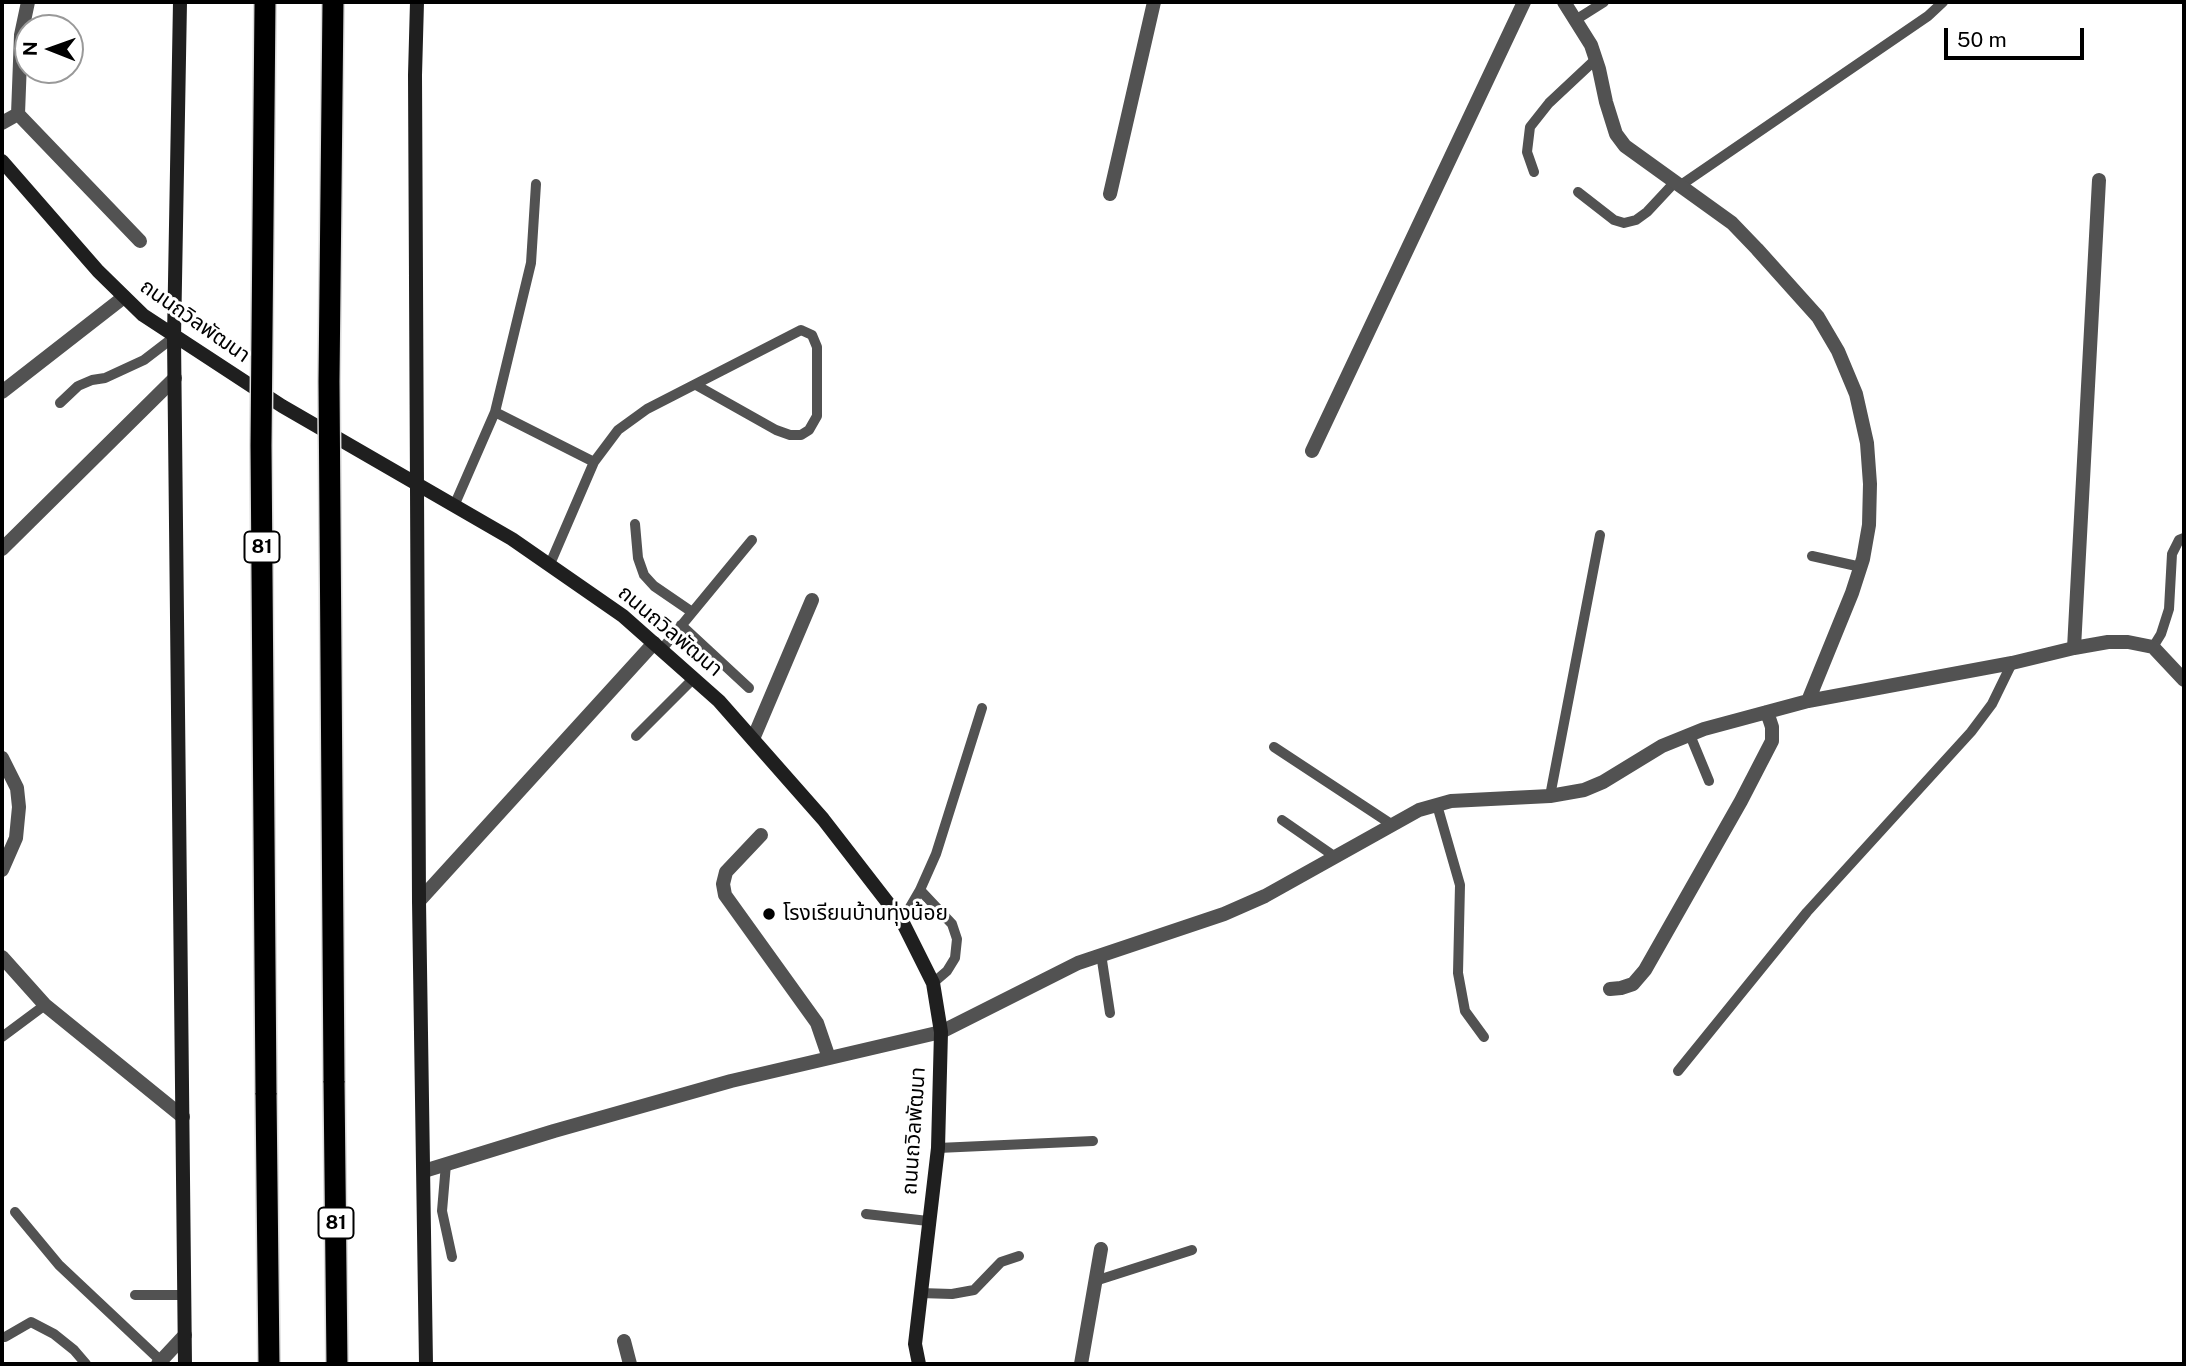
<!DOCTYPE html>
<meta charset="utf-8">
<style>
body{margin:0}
#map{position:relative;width:2186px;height:1366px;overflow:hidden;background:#fff;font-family:"Public Sans",sans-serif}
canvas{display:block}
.frame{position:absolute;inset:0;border:4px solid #000;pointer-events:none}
.north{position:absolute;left:14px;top:14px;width:70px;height:70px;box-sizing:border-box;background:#fff;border:2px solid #999;border-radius:50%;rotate:271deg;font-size:19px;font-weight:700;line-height:28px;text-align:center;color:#000}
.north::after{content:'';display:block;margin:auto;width:24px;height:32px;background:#000;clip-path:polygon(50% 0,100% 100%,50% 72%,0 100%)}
.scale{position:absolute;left:1944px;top:28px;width:140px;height:32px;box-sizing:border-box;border:4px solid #000;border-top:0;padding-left:9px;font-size:21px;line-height:24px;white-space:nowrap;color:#000;-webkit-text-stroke:5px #fff;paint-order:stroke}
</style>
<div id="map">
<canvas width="2186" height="1366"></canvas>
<div class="frame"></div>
<div class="north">N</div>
<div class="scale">50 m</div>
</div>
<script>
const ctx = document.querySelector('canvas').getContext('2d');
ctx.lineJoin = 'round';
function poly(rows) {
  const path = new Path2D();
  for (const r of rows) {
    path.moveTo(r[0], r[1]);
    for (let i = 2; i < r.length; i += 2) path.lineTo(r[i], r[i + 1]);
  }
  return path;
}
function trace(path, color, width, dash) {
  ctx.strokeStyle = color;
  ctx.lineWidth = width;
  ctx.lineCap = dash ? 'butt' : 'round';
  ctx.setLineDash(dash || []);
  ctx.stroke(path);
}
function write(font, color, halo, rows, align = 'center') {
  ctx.font = font + ' "Public Sans","Noto Sans Thai",sans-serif';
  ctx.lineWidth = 6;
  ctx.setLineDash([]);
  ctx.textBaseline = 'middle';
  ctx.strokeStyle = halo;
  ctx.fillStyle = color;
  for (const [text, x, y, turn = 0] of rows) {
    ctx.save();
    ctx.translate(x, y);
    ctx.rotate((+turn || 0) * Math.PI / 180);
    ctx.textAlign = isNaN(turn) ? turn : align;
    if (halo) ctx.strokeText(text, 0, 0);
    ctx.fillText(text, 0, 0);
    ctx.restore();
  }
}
const lane = poly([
 [1577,19,1604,2],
 [1534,172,1527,152,1530,127,1549,103,1596,59],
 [1681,185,1928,16,1943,2],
 [1578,192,1614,220,1624,223,1636,220,1647,212,1675,182],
 [60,403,78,386,92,380,105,378,144,360,174,337],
 [495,412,594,462],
 [454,506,495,412,531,263,536,184],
 [635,524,638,558,644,575,654,586,692,612],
 [1812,556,1861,567],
 [550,564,594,462,618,430,647,409,801,330,812,335,817,347,817,416,809,430,801,435,790,435,776,430,696,385],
 [681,625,749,688],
 [2153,647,2161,634,2169,609,2172,554,2179,540,2184,538],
 [662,649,752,540],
 [1690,735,1709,781],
 [636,736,694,678],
 [1274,747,1391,824],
 [1550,796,1600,535],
 [1437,805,1460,885,1458,973,1465,1011,1484,1037],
 [1282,820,1334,856],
 [920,890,952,924,957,939,955,958,947,971,933,983],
 [902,921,920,890,936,854,982,708],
 [1101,954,1110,1013],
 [2,1037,45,1005],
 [1678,1071,1807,912,1971,732,1992,704,2012,663],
 [938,1148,1093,1141],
 [446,1164,442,1211,452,1257],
 [15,1212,59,1265,161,1361],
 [866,1214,928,1221],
 [1095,1281,1192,1250],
 [920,1293,952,1294,974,1290,1001,1262,1019,1256],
 [135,1295,185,1295],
 [5,1337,31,1322,54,1334,74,1350,86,1364]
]);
const street = poly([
 [1564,2,1591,45,1599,69,1606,102,1616,134,1625,146,1732,223,1757,249,1818,317,1838,351,1856,394,1867,443,1870,484,1869,525,1863,559,1852,593,1808,701],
 [18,114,21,35,28,2],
 [2,123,18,114,140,241],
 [1110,194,1154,2],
 [2,392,124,297],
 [1312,451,1524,2],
 [2,549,175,378],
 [2074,648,2099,180],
 [753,739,812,600],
 [2,758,17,788,19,807,16,838,2,870],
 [761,835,726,872,723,884,725,895,817,1023,829,1058],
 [419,901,654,643],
 [2,957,45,1005,183,1117],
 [1610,989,1621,988,1633,984,1645,970,1741,801,1772,741,1772,727,1767,712],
 [424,1171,554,1131,731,1081,941,1032,1078,963,1224,914,1265,896,1419,810,1451,801,1550,796,1584,790,1603,782,1662,746,1704,729,1808,701,2012,663,2074,648,2108,642,2128,642,2153,647,2184,680],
 [624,1341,630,1364],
 [158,1364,185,1335],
 [1081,1364,1101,1249]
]);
const secondary = poly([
 [180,2,174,337,185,1364],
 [417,2,415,75,419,901,426,1364],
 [2,161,98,271,143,315,282,406,512,539,623,616,719,701,823,819,902,921,933,983,941,1032,938,1148,915,1344,919,1364]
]);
const highway = poly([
 [334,1081,337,1364],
 [266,1093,269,1364]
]);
const highwayBridge = poly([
 [265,2,261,445,266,1093],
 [333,2,329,381,334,1081]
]);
const markers = [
 [769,914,7,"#000"]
];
const shields = [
 [262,547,35],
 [336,1223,35]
];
const shieldNames = [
 ["81",262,547],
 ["81",336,1223]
];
const streetNames = [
 ["ถนนถวิลพัฒนา",195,321,35],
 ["ถนนถวิลพัฒนา",670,631,40],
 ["ถนนถวิลพัฒนา",914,1131,-86]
];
const poiNames = [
 ["โรงเรียนบ้านทุ่งน้อย",783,914]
];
trace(highway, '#dbdbdb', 24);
trace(lane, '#525252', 10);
trace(street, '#525252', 14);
trace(secondary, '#1f1f1f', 14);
trace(highway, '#000', 21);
trace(highwayBridge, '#dbdbdb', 24, []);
trace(highwayBridge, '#000', 21);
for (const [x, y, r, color] of markers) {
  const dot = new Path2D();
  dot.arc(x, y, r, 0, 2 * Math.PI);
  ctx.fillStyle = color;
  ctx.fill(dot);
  trace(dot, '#fff', 2.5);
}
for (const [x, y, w] of shields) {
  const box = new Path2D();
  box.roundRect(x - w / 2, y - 15.5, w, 31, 5);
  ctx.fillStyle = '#fff';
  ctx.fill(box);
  trace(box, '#000', 2);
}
write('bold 19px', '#000', null, shieldNames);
write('21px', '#000', '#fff', streetNames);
write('21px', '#000', '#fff', poiNames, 'left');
</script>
